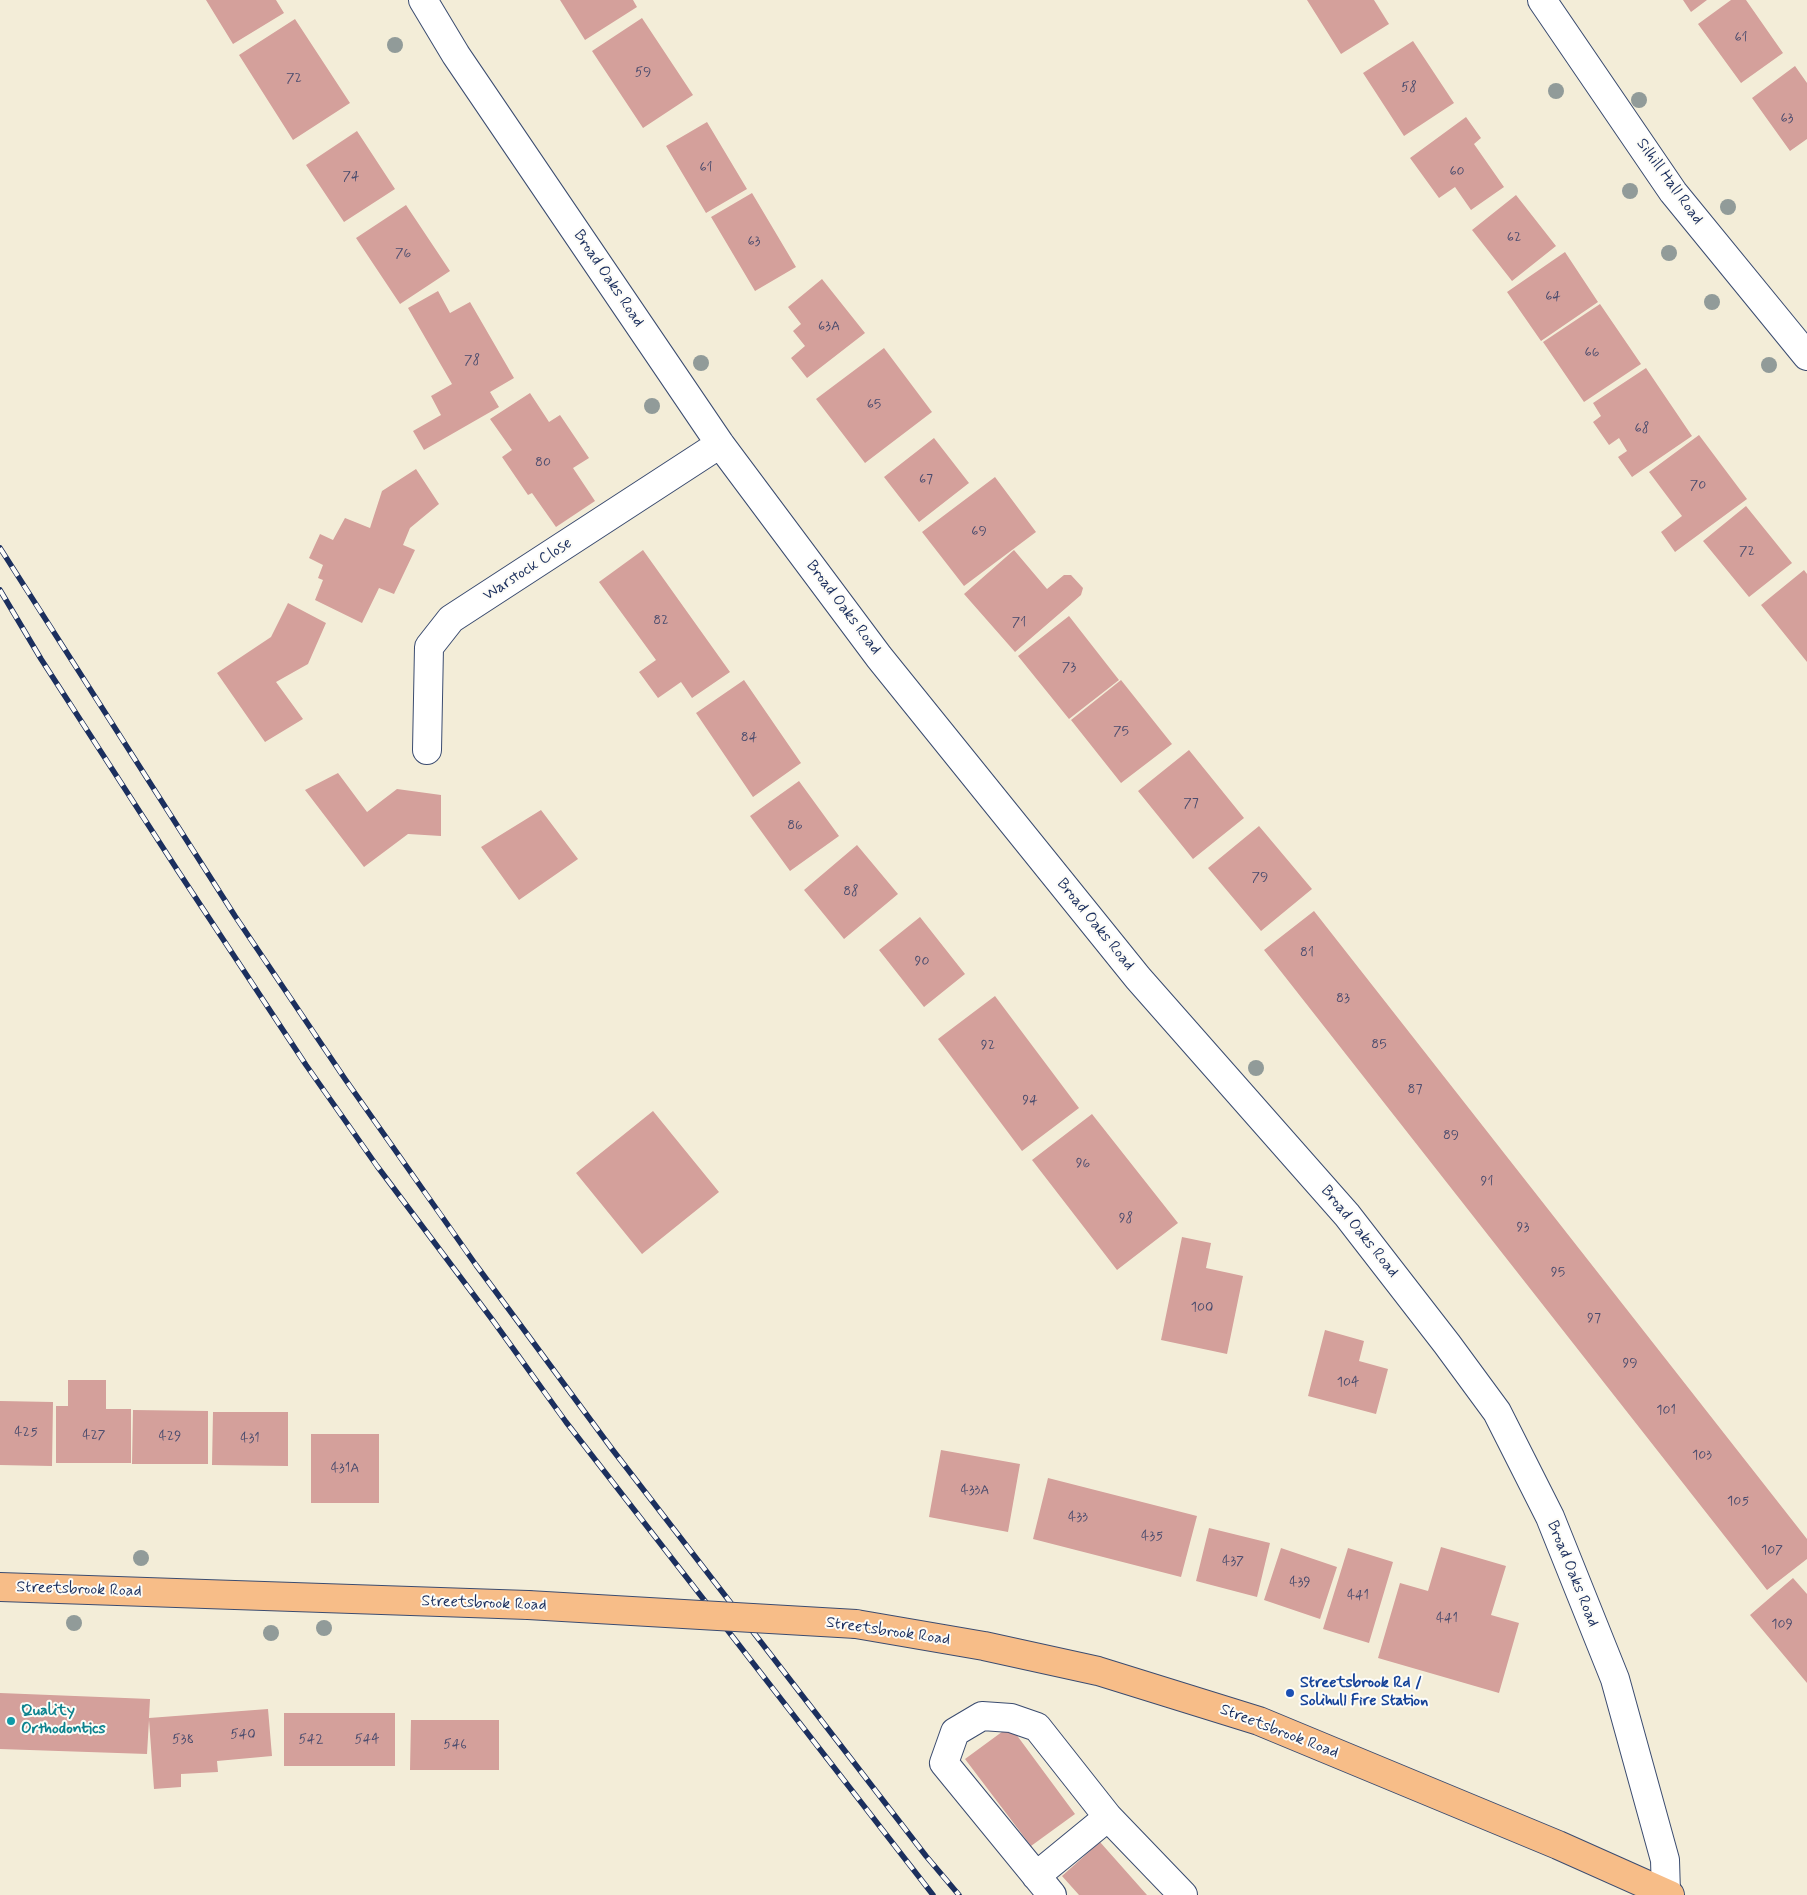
<!DOCTYPE html>
<style>
body{margin:0}
canvas{display:block;background:#f3edd8}
</style>
<canvas width="1807" height="1895"></canvas>
<script>
const ctx = document.querySelector('canvas').getContext('2d');
ctx.lineJoin = 'round';
function fillPath(path, color) {
  ctx.fillStyle = color;
  ctx.fill(path, 'evenodd');
}
function poly(rows) {
  const path = new Path2D();
  for (const r of rows) {
    path.moveTo(r[0], r[1]);
    for (let i = 2; i < r.length; i += 2) path.lineTo(r[i], r[i + 1]);
  }
  return path;
}
function trace(path, color, width, dash) {
  ctx.strokeStyle = color;
  ctx.lineWidth = width;
  ctx.lineCap = dash ? 'butt' : 'round';
  ctx.setLineDash(dash || []);
  ctx.stroke(path);
}
function write(font, color, halo, rows, align = 'center') {
  ctx.font = font + ' Mynerve,sans-serif';
  ctx.lineWidth = 4;
  ctx.setLineDash([]);
  ctx.textBaseline = 'middle';
  ctx.strokeStyle = halo;
  ctx.fillStyle = color;
  for (const [text, x, y, turn = 0] of rows) {
    ctx.save();
    ctx.translate(x, y);
    ctx.rotate((+turn || 0) * Math.PI / 180);
    ctx.textAlign = isNaN(turn) ? turn : align;
    if (halo) ctx.strokeText(text, 0, 0);
    ctx.fillText(text, 0, 0);
    ctx.restore();
  }
}
const building = poly([
 [206,0,276,0,284,13,233,44],
 [560,0,633,0,637,7,585,40],
 [1307,0,1374,0,1389,24,1341,54],
 [1683,0,1707,0,1691,12],
 [1731,0,1746,0,1783,53,1741,83,1698,24],
 [642,18,693,95,643,128,592,51],
 [295,19,350,103,293,140,239,55],
 [1413,41,1454,103,1404,136,1363,73],
 [1795,66,1807,83,1807,139,1790,151,1752,98],
 [1466,117,1481,138,1474,144,1504,187,1471,210,1455,187,1439,198,1410,158],
 [707,122,747,189,706,213,666,146],
 [357,131,395,189,344,222,306,165],
 [752,193,796,267,755,291,711,217],
 [1516,195,1556,246,1512,281,1472,230],
 [406,205,450,271,400,304,356,238],
 [1565,252,1598,302,1541,341,1507,292],
 [822,279,865,333,807,378,791,358,805,346,793,331,801,324,788,307],
 [438,291,450,313,470,302,514,378,490,392,499,407,424,450,413,431,441,415,431,396,452,384,408,308],
 [1600,304,1641,364,1584,402,1543,342],
 [884,348,932,412,865,463,816,399],
 [1646,368,1692,436,1632,477,1618,457,1627,451,1619,438,1609,445,1593,422,1601,416,1593,403],
 [530,393,549,422,560,415,589,458,573,468,595,501,556,527,532,493,528,495,502,457,512,450,490,419],
 [1699,435,1747,499,1675,552,1661,532,1682,516,1649,472],
 [934,438,969,483,919,522,884,477],
 [416,469,439,504,410,528,403,545,415,550,394,594,379,588,362,623,315,600,323,580,318,578,323,565,309,558,320,534,333,540,345,518,370,528,382,491],
 [995,477,1036,532,964,586,922,532],
 [1746,506,1792,563,1749,597,1703,541],
 [643,550,730,672,692,698,681,682,658,698,639,672,656,660,599,582],
 [1014,550,1047,589,1064,575,1071,575,1083,588,1081,595,1015,652,964,594],
 [1804,570,1807,574,1807,662,1761,605],
 [288,603,326,623,308,664,276,682,303,719,265,742,217,673,271,637],
 [1069,616,1119,680,1069,719,1018,656],
 [744,680,801,763,753,797,696,713],
 [1121,680,1172,744,1121,783,1071,720],
 [1189,750,1244,818,1193,859,1138,791],
 [338,773,367,812,397,789,441,795,441,836,408,834,364,867,305,790],
 [799,781,839,836,790,871,750,816],
 [541,810,578,859,519,900,481,847],
 [1259,826,1312,889,1261,931,1208,868],
 [857,845,898,894,844,939,804,890],
 [1314,911,1807,1539,1807,1559,1767,1590,1264,950],
 [920,917,965,974,924,1007,879,950],
 [995,996,1079,1108,1022,1151,938,1039],
 [653,1111,719,1192,642,1254,576,1173],
 [1092,1114,1178,1223,1117,1270,1032,1160],
 [1182,1237,1211,1243,1206,1268,1243,1276,1227,1354,1161,1340],
 [1325,1330,1364,1341,1359,1361,1388,1369,1376,1414,1308,1396],
 [68,1380,106,1380,106,1409,131,1409,131,1463,56,1463,56,1406,68,1406],
 [0,1401,53,1402,52,1466,0,1465],
 [133,1410,208,1411,208,1464,132,1464],
 [213,1412,288,1412,288,1466,212,1465],
 [311,1434,379,1434,379,1503,311,1503],
 [941,1450,1020,1464,1008,1532,929,1517],
 [1048,1478,1197,1516,1181,1577,1033,1539],
 [1209,1528,1270,1543,1257,1597,1196,1581],
 [1441,1547,1506,1566,1491,1615,1519,1623,1499,1693,1378,1658,1400,1583,1428,1591],
 [1281,1548,1337,1567,1320,1619,1264,1600],
 [1348,1548,1393,1562,1369,1643,1323,1629],
 [1793,1578,1807,1594,1807,1683,1750,1615],
 [0,1693,150,1699,149,1718,268,1709,272,1756,217,1761,218,1772,181,1774,181,1787,154,1789,149,1720,147,1754,0,1749],
 [284,1713,395,1713,395,1766,284,1766],
 [411,1720,499,1720,499,1770,410,1770],
 [1010,1726,1075,1814,1031,1846,965,1759],
 [1100,1842,1147,1895,1079,1895,1062,1876]
]);
const minor = poly([
 [423,0,456,55,720,444,879,657,1138,978,1347,1215,1447,1344,1497,1412,1550,1517,1615,1679,1665,1860,1666,1893],
 [1542,0,1673,192,1807,356],
 [427,750,429,647,451,619,720,444],
 [1036,1876,1108,1817],
 [1052,1895,944,1763,955,1732,982,1716,1011,1718,1037,1727,1108,1817,1183,1895]
]);
const major = poly([
 [0,1587,528,1605],
 [856,1624,984,1646,1098,1671,1259,1721,1558,1845,1670,1895]
]);
const rail = poly([
 [0,548,235,916,345,1079,476,1265,612,1449,926,1856,959,1895],
 [0,590,41,659,178,871,306,1065,377,1166,494,1322,566,1422,933,1895]
]);
const majorBridge = poly([
 [528,1605,856,1624]
]);
const trees = [
 [395,45],
 [1556,91],
 [1639,100],
 [1630,191],
 [1728,207],
 [1669,253],
 [1712,302],
 [701,363],
 [1769,365],
 [652,406],
 [1256,1068],
 [141,1558],
 [74,1623],
 [324,1628],
 [271,1633]
];
const markers = [
 [1290,1693,5,"#1a4fb4"],
 [11,1721,5,"#0f9aa8"]
];
const numberNames = [
 ["61",1741,38],
 ["59",643,73],
 ["72",294,79],
 ["58",1409,88],
 ["63",1787,119],
 ["61",706,168],
 ["60",1457,172],
 ["74",351,177],
 ["62",1514,238],
 ["63",754,242],
 ["76",403,254],
 ["64",1553,297],
 ["63A",829,327],
 ["66",1592,353],
 ["78",472,361],
 ["65",874,405],
 ["68",1642,429],
 ["80",543,463],
 ["67",926,480],
 ["70",1698,486],
 ["69",979,532],
 ["72",1747,552],
 ["82",661,621],
 ["71",1019,623],
 ["73",1069,668],
 ["75",1121,732],
 ["84",749,738],
 ["77",1191,804],
 ["86",795,826],
 ["79",1260,878],
 ["88",851,892],
 ["81",1307,953],
 ["90",922,962],
 ["83",1343,999],
 ["85",1379,1045],
 ["92",988,1046],
 ["87",1415,1090],
 ["94",1030,1101],
 ["89",1451,1136],
 ["96",1083,1164],
 ["91",1487,1182],
 ["98",1126,1219],
 ["93",1523,1228],
 ["95",1558,1273],
 ["100",1202,1308],
 ["97",1594,1319],
 ["99",1630,1364],
 ["104",1348,1383],
 ["101",1666,1411],
 ["425",26,1433],
 ["427",94,1436],
 ["429",170,1437],
 ["431",250,1439],
 ["103",1702,1456],
 ["431A",345,1469],
 ["433A",975,1491],
 ["105",1738,1502],
 ["433",1078,1518],
 ["435",1152,1537],
 ["107",1772,1551],
 ["437",1233,1562],
 ["439",1300,1583],
 ["441",1358,1596],
 ["441",1447,1619],
 ["109",1782,1625],
 ["540",243,1735],
 ["538",183,1740],
 ["542",311,1740],
 ["544",367,1740],
 ["546",455,1745]
];
const streetNames = [
 ["Silhill Hall Road",1669,182,54],
 ["Broad Oaks Road",608,279,56],
 ["Warstock Close",528,570,-33],
 ["Broad Oaks Road",843,608,53],
 ["Broad Oaks Road",1095,925,51],
 ["Broad Oaks Road",1359,1232,51],
 ["Broad Oaks Road",1572,1574,68],
 ["Streetsbrook Road",79,1590,2],
 ["Streetsbrook Road",484,1604,2],
 ["Streetsbrook Road",888,1632,8],
 ["Streetsbrook Road",1279,1732,21]
];
const transitNames = [
 ["Streetsbrook Rd /",1300,1684],
 ["Solihull Fire Station",1300,1702]
];
const cultureNames = [
 ["Quality",21,1712],
 ["Orthodontics",21,1730]
];
fillPath(building, '#d4a09b');
trace(minor, '#3b4c70', 30);
trace(major, '#3b4c70', 30);
trace(minor, '#fff', 28);
trace(major, '#f7bd88', 28);
trace(rail, '#1b2f5e', 5.5);
trace(rail, '#fdfcf7', 4, [11]);
trace(majorBridge, '#3b4c70', 30, []);
trace(majorBridge, '#f7bd88', 28);
ctx.fillStyle = '#919b99';
for (const [x, y] of trees) {
  ctx.beginPath();
  ctx.arc(x, y, 8, 0, 2 * Math.PI);
  ctx.fill();
}
for (const [x, y, r, color] of markers) {
  const dot = new Path2D();
  dot.arc(x, y, r, 0, 2 * Math.PI);
  ctx.fillStyle = color;
  ctx.fill(dot);
  trace(dot, '#fdfcf7', 2);
}
write('14px', '#494b6d', null, numberNames);
write('16px', '#1b2f5e', '#fdfcf7', streetNames);
write('bold 16px', '#164399', '#fdfcf7', transitNames, 'left');
write('bold 16px', '#0d838f', '#fdfcf7', cultureNames, 'left');
</script>
